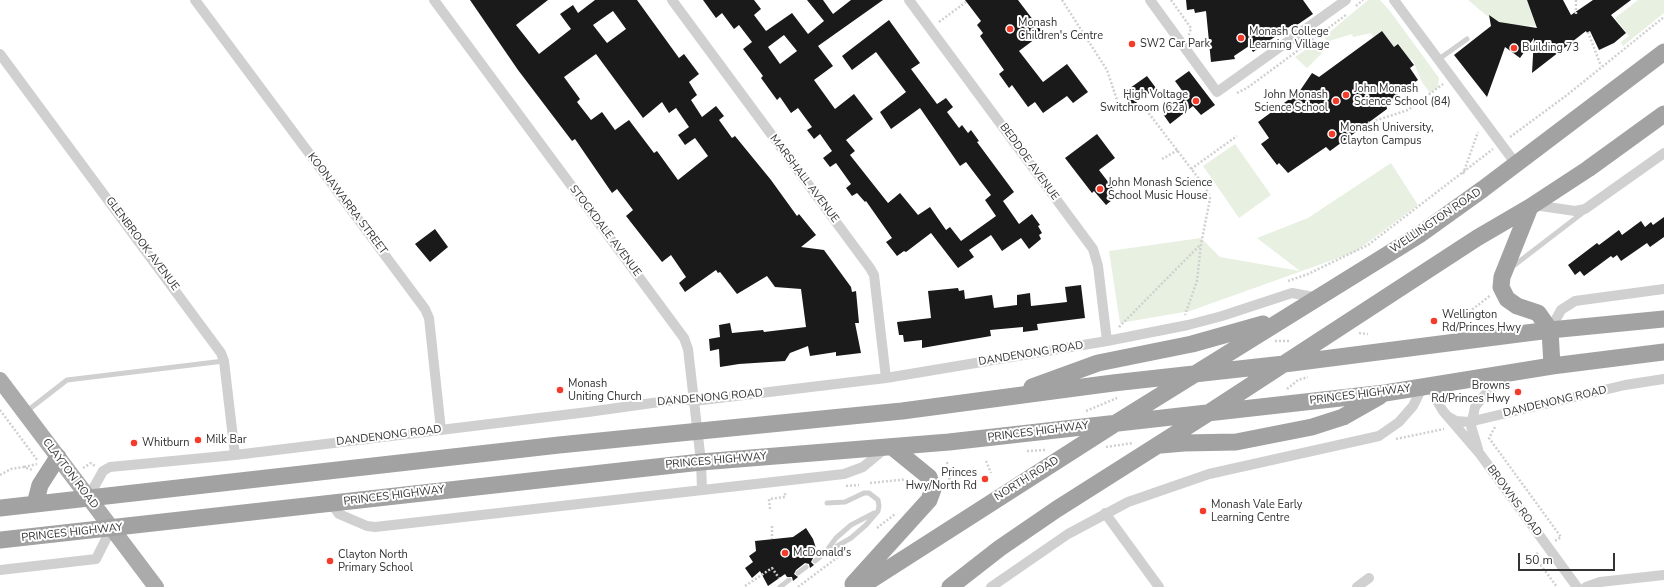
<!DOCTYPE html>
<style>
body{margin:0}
#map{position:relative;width:1664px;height:587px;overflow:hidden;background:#fff;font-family:"Nunito Sans",sans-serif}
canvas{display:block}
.scale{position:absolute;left:1518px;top:553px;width:97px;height:18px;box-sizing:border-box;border:2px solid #333;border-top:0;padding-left:5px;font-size:12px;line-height:14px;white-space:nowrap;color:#333;-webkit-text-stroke:3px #fff;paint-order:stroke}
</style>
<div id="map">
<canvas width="1664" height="587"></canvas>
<div class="scale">50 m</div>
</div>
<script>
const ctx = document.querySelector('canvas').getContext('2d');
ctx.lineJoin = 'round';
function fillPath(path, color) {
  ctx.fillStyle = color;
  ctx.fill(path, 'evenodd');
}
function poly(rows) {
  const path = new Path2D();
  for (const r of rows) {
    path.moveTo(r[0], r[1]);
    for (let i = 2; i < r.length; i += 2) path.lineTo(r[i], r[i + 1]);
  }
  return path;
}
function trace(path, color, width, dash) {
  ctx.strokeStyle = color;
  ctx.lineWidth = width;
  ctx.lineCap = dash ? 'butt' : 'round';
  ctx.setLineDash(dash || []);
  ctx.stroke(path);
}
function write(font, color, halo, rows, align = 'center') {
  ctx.font = font + ' "Nunito Sans",sans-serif';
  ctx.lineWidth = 4;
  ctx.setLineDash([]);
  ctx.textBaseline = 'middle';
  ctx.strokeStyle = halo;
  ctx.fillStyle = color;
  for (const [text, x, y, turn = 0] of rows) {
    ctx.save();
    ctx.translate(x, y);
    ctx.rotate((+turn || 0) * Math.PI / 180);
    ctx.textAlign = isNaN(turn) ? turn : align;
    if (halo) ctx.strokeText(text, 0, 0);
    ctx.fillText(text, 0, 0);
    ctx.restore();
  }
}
const green = poly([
 [1368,0,1380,0,1390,11,1439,78,1438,87,1430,93,1422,82,1412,59,1410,60,1399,44,1394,47,1382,31,1373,37,1371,33,1353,37,1352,34,1326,42,1325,36],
 [1468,0,1527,0,1536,26,1511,25,1499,22,1486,15],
 [1638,0,1664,0,1664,13,1623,46,1621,42,1629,36,1615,18],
 [1317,42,1322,53,1307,68,1295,57],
 [1235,144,1271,195,1239,218,1203,166],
 [1391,163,1418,205,1355,252,1190,311,1120,323,1109,251,1201,238,1220,257,1300,271,1257,238,1308,218]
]);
const building = poly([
 [470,0,548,0,516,25,539,54,571,29,560,14,573,5,578,13,595,0,637,0,679,58,684,54,699,74,689,82,697,95,691,100,702,117,716,106,724,116,719,120,732,138,735,136,771,180,797,216,799,214,816,235,801,247,824,250,851,287,852,292,856,291,859,323,855,323,861,353,836,356,836,352,810,356,808,346,790,353,785,361,739,364,720,367,719,349,710,351,709,339,720,337,719,325,730,323,732,333,763,330,764,332,806,327,801,289,775,287,767,276,737,294,720,272,718,273,716,270,685,292,679,283,686,277,671,255,662,262,626,216,633,210,617,189,612,193,575,139,572,141,518,70],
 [613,11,626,29,607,43,593,25],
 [596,54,643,118,662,102,669,113,676,108,689,127,678,135,685,145,695,138,708,156,678,180,657,151,654,153,629,120,615,130,602,112,591,120,577,102,580,99,564,77],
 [703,0,754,0,761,9,754,15,766,31,792,13,808,34,824,21,807,0,823,0,833,14,851,0,883,0,818,46,833,66,814,80,835,109,854,94,873,119,846,140,855,151,850,155,888,203,900,193,918,215,930,207,946,230,950,227,961,241,996,216,985,200,991,195,966,162,960,166,920,108,891,129,880,112,906,92,876,52,852,70,842,56,889,20,920,63,911,69,937,104,946,98,953,107,947,112,959,128,962,125,968,133,971,130,979,141,977,142,1014,192,1003,201,1019,224,1032,214,1040,225,1038,226,1042,233,1039,235,1041,239,1029,249,1021,238,1002,251,991,235,969,250,974,257,958,268,931,233,906,252,904,251,897,256,886,242,892,238,866,201,865,202,857,193,852,196,846,188,851,184,836,163,830,167,823,158,832,151,820,134,814,139,807,130,812,127,798,108,791,113,780,97,777,100,761,78,763,76,743,49,752,42,739,25,734,29,722,13,716,18],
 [784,35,797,51,780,64,768,47],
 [965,0,1018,0,1043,33,1019,51,1043,82,1067,64,1088,92,1073,103,1067,96,1043,113,1035,102,1028,107,1012,85,1009,88,999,74,1004,70,980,36,983,33,977,25,981,21],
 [1186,0,1303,0,1313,14,1294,27,1292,25,1253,52,1249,46,1234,56,1235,59,1211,62,1206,11,1195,13,1194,9,1187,10],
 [1527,0,1563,0,1571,15,1593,0,1631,0,1611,15,1626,33,1614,43,1599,50,1590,31,1587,33,1586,31,1532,73,1534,38,1520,58,1505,47,1487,97,1454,55,1491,26,1489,15,1499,22,1537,28],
 [1382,31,1394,47,1398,44,1414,65,1410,68,1418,80,1386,103,1387,109,1330,151,1326,147,1288,173,1279,163,1277,165,1261,144,1269,138,1258,122,1299,92,1312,73,1319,77],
 [1189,71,1215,105,1201,115,1193,106,1170,124,1163,114,1186,96,1175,81],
 [1147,76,1156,88,1132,106,1123,93],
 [1097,134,1115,158,1099,170,1118,195,1106,205,1094,191,1092,193,1065,158],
 [1664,217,1664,237,1650,247,1647,243,1621,261,1617,255,1613,258,1611,256,1584,276,1580,271,1575,275,1568,265,1597,243,1599,245,1619,230,1622,235,1641,221,1645,227,1651,222,1653,225],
 [435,229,448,247,430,262,415,244],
 [1081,285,1085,318,1037,324,1038,330,1023,332,1023,327,990,330,991,336,922,348,922,340,904,342,903,335,899,335,897,322,931,318,928,291,958,288,959,291,964,290,965,299,992,295,994,308,1017,305,1017,295,1030,293,1031,306,1067,302,1065,287],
 [806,528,813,539,816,548,811,556,813,558,811,562,814,565,810,568,809,564,805,563,796,570,794,574,798,577,793,581,792,577,787,577,785,574,768,586,760,571,752,578,745,568,753,562,749,556,756,551,755,541,793,537]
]);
const path = poly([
 [1062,0,1107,70,1118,103,1131,111,1147,111,1206,188,1210,199,1201,244,1197,281,1185,315],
 [1171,0,1191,28,1189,35],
 [1356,6,1363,0],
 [1576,14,1576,0],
 [939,22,966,2],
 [1588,32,1601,66],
 [1237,93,1247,88,1346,15],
 [1368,123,1408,110,1443,84],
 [1510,137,1567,95,1664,17],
 [1162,159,1178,150],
 [1191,169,1237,136],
 [1463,174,1478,132],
 [1288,281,1308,274,1368,245,1493,149],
 [1469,312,1491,295],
 [1119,327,1200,245],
 [1359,333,1368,334],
 [1275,341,1290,341],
 [1287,389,1298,380,1308,377],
 [0,410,38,461],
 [1086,411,1117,398],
 [1495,427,1489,438,1561,537,1555,541],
 [1396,439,1444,429],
 [1106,447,1133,443],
 [1027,451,1045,450],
 [986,461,991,473],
 [947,462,951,488],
 [24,467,37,464],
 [83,468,91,463,95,466],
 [0,475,11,469,23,467,33,470],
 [870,483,909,479],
 [846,486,859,485],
 [770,509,769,499,785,497,785,493],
 [772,526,772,539],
 [877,528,895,514],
 [1538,553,1534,556,1557,587],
 [745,586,772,568,779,578],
 [798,587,838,557]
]);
const service = poly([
 [1439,59,1467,39],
 [1512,267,1585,211],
 [27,411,67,380,224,361],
 [825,553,851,538,866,525,878,511,879,506,878,500,869,493,864,493,845,502,827,503],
 [815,561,825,553,836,538,851,525,874,513],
 [798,573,806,567],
 [780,587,789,580]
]);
const minor = poly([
 [195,0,425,309,429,318,441,430],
 [434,0,684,338,688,349,694,401,701,462,702,490],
 [672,0,870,268,874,275,886,378],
 [909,0,1093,249,1098,266,1107,341],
 [1150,0,1217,92,1346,0],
 [1394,0,1516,164],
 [0,54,221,353,224,361,235,455],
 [1534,205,1575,211,1585,209,1664,153],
 [1550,330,1561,310,1575,301,1664,289],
 [1432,386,1436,399,1443,411,1480,454,1577,587],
 [1449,417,1456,421,1469,422,1625,385,1664,379],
 [1478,449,1471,426,1475,407,1486,393,1508,375],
 [88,498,103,471,110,467,235,455,588,412,681,399,694,401,886,378,1107,341,1188,325,1222,316,1292,293,1319,298],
 [331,503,339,514,367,526,375,527,844,474,863,467,887,447],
 [1105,513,1159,587],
 [0,570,96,559,111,529],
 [991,587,1068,534,1128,502,1209,474,1379,436,1399,422,1413,406,1422,388],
 [1357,587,1369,578],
 [1586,587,1600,582,1664,575]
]);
const primary = poly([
 [0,380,156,587]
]);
const trunk = poly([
 [1530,207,1502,277,1501,287,1507,299,1517,306,1538,313,1550,330,1552,366],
 [1032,387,1098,363,1192,344,1263,324],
 [1161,445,1184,443,1236,442,1312,427,1343,417,1380,396],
 [35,504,40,485,58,457],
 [0,508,559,445,902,411,1113,383,1284,364,1550,330,1664,319],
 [0,540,701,462,949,442,1385,393,1552,366,1664,352],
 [853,584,929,500,933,489,929,477,892,447],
 [860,587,1116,423,1419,235,1483,189,1664,52],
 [950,587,1000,548,1057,509,1210,412,1477,238,1530,207,1588,169,1664,114]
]);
const markers = [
 [1010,29,4,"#f53b2a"],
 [1241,38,4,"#f53b2a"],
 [1132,44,4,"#f53b2a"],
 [1514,48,4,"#f53b2a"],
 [1346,95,4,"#f53b2a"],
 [1196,101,4,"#f53b2a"],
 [1336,101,4,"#f53b2a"],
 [1332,134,4,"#f53b2a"],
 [1100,189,4,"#f53b2a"],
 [1434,321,4,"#f53b2a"],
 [560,390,4,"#f53b2a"],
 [1518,392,4,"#f53b2a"],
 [198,440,4,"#f53b2a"],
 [134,443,4,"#f53b2a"],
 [985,479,4,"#f53b2a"],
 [1203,511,4,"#f53b2a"],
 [785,553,4,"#f53b2a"],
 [330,561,4,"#f53b2a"]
];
const poiNames = [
 ["Monash",1018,23],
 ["Children's Centre",1018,36],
 ["Monash College",1249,32],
 ["Learning Village",1249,45],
 ["SW2 Car Park",1140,44],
 ["Building 73",1522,48],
 ["John Monash",1354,89],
 ["Science School (84)",1354,102],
 ["High Voltage",1188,95,"right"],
 ["Switchroom (62a)",1188,108,"right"],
 ["John Monash",1328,95,"right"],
 ["Science School",1328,108,"right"],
 ["Monash University,",1340,128],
 ["Clayton Campus",1340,141],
 ["John Monash Science",1108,183],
 ["School Music House",1108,196],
 ["Wellington",1442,315],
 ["Rd/Princes Hwy",1442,328],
 ["Monash",568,384],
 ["Uniting Church",568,397],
 ["Browns",1510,386,"right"],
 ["Rd/Princes Hwy",1510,399,"right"],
 ["Milk Bar",206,440],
 ["Whitburn",142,443],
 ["Princes",977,473,"right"],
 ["Hwy/North Rd",977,486,"right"],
 ["Monash Vale Early",1211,505],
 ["Learning Centre",1211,518],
 ["McDonald's",793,553],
 ["Clayton North",338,555],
 ["Primary School",338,568]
];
const streetNames = [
 ["BEDDOE AVENUE",1029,162,54],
 ["MARSHALL AVENUE",804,179,53],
 ["KOONAWARRA STREET",347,204,53],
 ["WELLINGTON ROAD",1436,221,-34],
 ["STOCKDALE AVENUE",605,231,53],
 ["GLENBROOK AVENUE",142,244,53],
 ["DANDENONG ROAD",1031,354,-9],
 ["PRINCES HIGHWAY",1360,395,-7],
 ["DANDENONG ROAD",710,398,-5],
 ["DANDENONG ROAD",1555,402,-13],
 ["PRINCES HIGHWAY",1038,432,-7],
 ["DANDENONG ROAD",389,436,-7],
 ["PRINCES HIGHWAY",716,461,-5],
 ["CLAYTON ROAD",70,474,53],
 ["NORTH ROAD",1027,479,-32],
 ["PRINCES HIGHWAY",394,496,-7],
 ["BROWNS ROAD",1514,501,54],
 ["PRINCES HIGHWAY",72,533,-6]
];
fillPath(green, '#e7f0e1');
fillPath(building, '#1a1a1a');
trace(path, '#d0d0d0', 2.5, [2, 2]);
trace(service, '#d0d0d0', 5);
trace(minor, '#d0d0d0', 10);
trace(primary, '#ababab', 16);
trace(trunk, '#a2a2a2', 17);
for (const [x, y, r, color] of markers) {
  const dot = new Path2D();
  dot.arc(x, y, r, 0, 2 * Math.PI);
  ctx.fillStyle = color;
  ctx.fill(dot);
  trace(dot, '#fff', 1.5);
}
write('11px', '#333', '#fff', poiNames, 'left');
write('11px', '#333', '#fff', streetNames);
</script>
